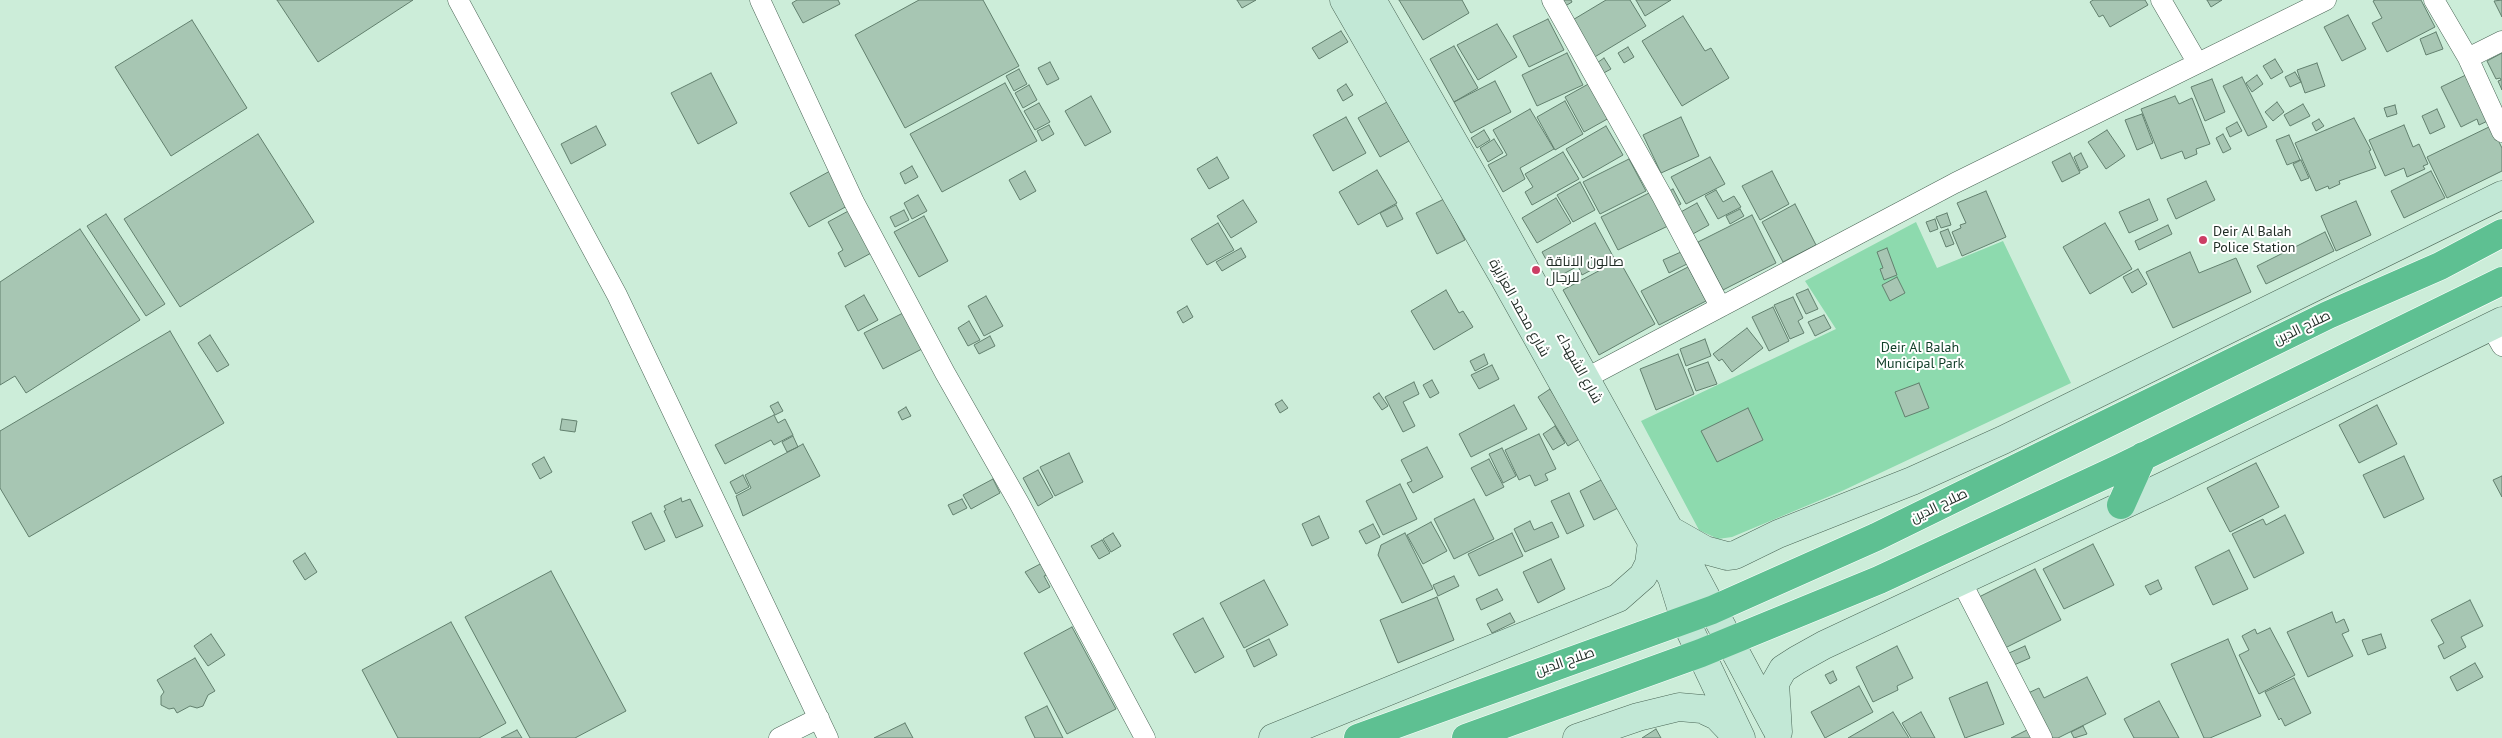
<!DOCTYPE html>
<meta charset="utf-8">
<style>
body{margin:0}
canvas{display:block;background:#ccedd9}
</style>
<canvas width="2502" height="738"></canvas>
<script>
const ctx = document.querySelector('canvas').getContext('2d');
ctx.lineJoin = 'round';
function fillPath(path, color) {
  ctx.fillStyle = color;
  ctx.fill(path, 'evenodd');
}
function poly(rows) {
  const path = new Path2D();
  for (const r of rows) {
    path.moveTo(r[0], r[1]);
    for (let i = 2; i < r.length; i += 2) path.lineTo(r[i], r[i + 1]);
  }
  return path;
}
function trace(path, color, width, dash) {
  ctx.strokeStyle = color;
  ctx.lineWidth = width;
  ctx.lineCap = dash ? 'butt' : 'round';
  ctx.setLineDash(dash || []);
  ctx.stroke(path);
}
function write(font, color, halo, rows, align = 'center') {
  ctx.font = font + ' "PT Sans",Cairo,sans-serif';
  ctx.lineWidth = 4;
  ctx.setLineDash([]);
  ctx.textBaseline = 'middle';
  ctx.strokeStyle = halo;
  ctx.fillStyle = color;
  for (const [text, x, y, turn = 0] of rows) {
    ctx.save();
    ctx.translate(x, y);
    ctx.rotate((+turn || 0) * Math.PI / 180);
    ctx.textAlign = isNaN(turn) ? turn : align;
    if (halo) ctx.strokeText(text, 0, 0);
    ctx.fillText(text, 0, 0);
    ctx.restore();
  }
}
const green = poly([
 [1916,222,1937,268,2003,241,2071,383,1842,491,1732,537,1718,539,1699,530,1641,421,1836,329,1805,281]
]);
const building = poly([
 [277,0,413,0,318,62,277,0],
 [797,0,838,0,840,4,803,23,792,3,797,0],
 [919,0,983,0,1019,66,905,128,855,35,919,0],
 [1237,0,1256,0,1242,8,1237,0],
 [1399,0,1462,0,1469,13,1423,40,1399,0],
 [1557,0,1571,0,1572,2,1562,8,1557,0],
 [1606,0,1630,0,1646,26,1593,58,1571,21,1606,0],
 [1636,0,1671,0,1645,16,1636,0],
 [2093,0,2145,0,2148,5,2110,27,2103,15,2099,17,2090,2,2093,0],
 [2207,0,2222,0,2211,7,2207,0],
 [2375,0,2421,0,2435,27,2387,52,2372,23,2382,18,2373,1,2375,0],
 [2502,0,2502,17,2494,1,2502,0],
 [2348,15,2366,49,2342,61,2324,27,2348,15],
 [1683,16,1705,51,1711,48,1729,78,1682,106,1642,41,1683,16],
 [1548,19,1564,50,1529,67,1513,36,1548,19],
 [192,20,247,108,171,156,115,67,192,20],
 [1497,24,1517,57,1478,80,1457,45,1497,24],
 [1341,31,1348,42,1319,59,1312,48,1341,31],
 [2436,32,2443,49,2426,55,2420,39,2436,32],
 [1454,46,1478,88,1454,102,1430,59,1454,46],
 [1628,47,1634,57,1624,63,1618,53,1628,47],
 [1567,53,1583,85,1537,106,1522,75,1567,53],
 [2502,53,2502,90,2498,81,2501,80,2500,78,2496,79,2487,61,2502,53],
 [1604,58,1611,69,1600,75,1594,65,1604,58],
 [2275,59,2283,72,2271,79,2263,66,2275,59],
 [1050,62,1059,79,1047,85,1038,68,1050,62],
 [2317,63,2325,86,2305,93,2297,70,2317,63],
 [1019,69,1027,84,1014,91,1006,76,1019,69],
 [2295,72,2301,82,2290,87,2285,77,2295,72],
 [711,73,737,123,698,144,671,93,711,73],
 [2470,73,2492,119,2479,125,2477,119,2461,127,2441,87,2470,73],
 [2257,75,2263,84,2252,92,2246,83,2257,75],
 [2242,77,2267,127,2248,136,2223,86,2242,77],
 [2212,79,2225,112,2205,121,2191,87,2212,79],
 [1495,81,1511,112,1471,133,1454,102,1495,81],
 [1592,82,1611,117,1584,132,1565,97,1592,82],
 [1005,83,1037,141,942,192,910,134,1005,83],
 [1346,84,1353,95,1343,101,1337,90,1346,84],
 [1029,85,1037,100,1023,108,1015,93,1029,85],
 [1091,96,1111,132,1085,146,1065,111,1091,96],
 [2175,96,2179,104,2192,98,2210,144,2196,149,2197,154,2185,159,2182,151,2161,159,2141,109,2175,96],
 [1565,101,1583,134,1555,150,1537,117,1565,101],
 [1387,102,1409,141,1380,157,1358,118,1387,102],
 [2277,102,2284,112,2273,121,2265,112,2277,102],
 [1039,103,1050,122,1035,130,1024,111,1039,103],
 [2303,104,2310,116,2290,126,2284,115,2303,104],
 [2395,105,2397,114,2387,117,2384,108,2395,105],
 [1530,109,1554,149,1520,168,1525,179,1503,192,1488,165,1507,155,1493,130,1530,109],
 [2437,109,2445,127,2430,134,2422,116,2437,109],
 [2142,114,2153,143,2137,150,2125,120,2142,114],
 [1346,117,1366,153,1333,171,1313,135,1346,117],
 [1681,117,1699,156,1661,173,1643,135,1681,117],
 [2354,118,2371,150,2369,151,2376,168,2339,181,2340,184,2329,189,2328,186,2316,191,2295,143,2354,118],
 [2319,119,2324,126,2316,131,2312,123,2319,119],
 [2237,122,2242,131,2230,137,2226,128,2237,122],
 [1049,125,1054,134,1042,141,1037,131,1049,125],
 [2404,125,2413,147,2419,144,2428,164,2423,166,2425,169,2407,177,2404,168,2385,176,2369,140,2404,125],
 [596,126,606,145,571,164,561,144,596,126],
 [1606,126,1623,155,1583,178,1566,149,1606,126],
 [2491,126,2502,148,2502,171,2447,198,2427,157,2491,126],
 [1484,130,1490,140,1477,148,1471,138,1484,130],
 [2107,130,2125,156,2106,169,2088,142,2107,130],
 [258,134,314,222,180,307,124,219,258,134],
 [2223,134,2231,149,2223,153,2216,138,2223,134],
 [2289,135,2300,160,2287,165,2276,140,2289,135],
 [1494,139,1503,153,1488,162,1480,148,1494,139],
 [1563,152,1579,179,1532,205,1525,192,1533,187,1525,174,1563,152],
 [2070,153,2080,173,2062,182,2052,162,2070,153],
 [2081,153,2088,167,2080,171,2074,157,2081,153],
 [1217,157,1229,178,1209,189,1197,169,1217,157],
 [1710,157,1725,184,1686,204,1671,177,1710,157],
 [1629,159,1646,191,1600,214,1583,182,1629,159],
 [2301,160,2309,178,2301,181,2293,164,2301,160],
 [912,166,918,177,905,184,900,173,912,166],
 [1377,170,1397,203,1358,225,1339,192,1377,170],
 [830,171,849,205,809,227,790,193,830,171],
 [1025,171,1036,191,1020,200,1009,180,1025,171],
 [1772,171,1789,204,1760,220,1742,186,1772,171],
 [2431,171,2445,198,2404,218,2391,191,2431,171],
 [2206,181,2215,200,2176,219,2167,199,2206,181],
 [1580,182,1595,210,1573,222,1557,195,1580,182],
 [1673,189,1681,204,1674,208,1666,193,1673,189],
 [1716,190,1723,202,1734,196,1741,207,1718,219,1705,196,1716,190],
 [1653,191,1670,225,1618,250,1601,217,1653,191],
 [1986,191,2006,237,1962,256,1952,232,1961,228,1960,225,1966,223,1957,203,1986,191],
 [918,195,927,211,912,219,904,203,918,195],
 [1556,198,1571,223,1537,243,1522,218,1556,198],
 [1444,199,1465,240,1437,254,1416,213,1444,199],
 [2149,199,2158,220,2129,233,2119,212,2149,199],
 [1243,200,1257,222,1231,238,1217,216,1243,200],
 [2356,201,2371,235,2336,251,2321,216,2356,201],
 [1697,203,1709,225,1691,235,1679,213,1697,203],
 [1795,204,1816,245,1783,262,1762,222,1795,204],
 [1396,205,1403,219,1387,227,1380,213,1396,205],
 [852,209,875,251,845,267,838,253,843,250,828,222,852,209],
 [1740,209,1744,216,1730,224,1726,216,1740,209],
 [904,210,909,220,895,227,890,217,904,210],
 [1947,213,1951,225,1941,228,1936,217,1947,213],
 [106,214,165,304,146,316,87,226,106,214],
 [1752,215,1776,263,1723,290,1698,242,1752,215],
 [924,216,948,261,919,277,894,232,924,216],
 [1935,219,1938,229,1930,232,1926,222,1935,219],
 [1218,223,1234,250,1207,265,1191,239,1218,223],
 [1595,223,1614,258,1582,275,1578,266,1556,278,1542,252,1595,223],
 [2105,223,2132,269,2090,294,2063,247,2105,223],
 [2168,225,2172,234,2139,250,2135,241,2168,225],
 [80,229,140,320,26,393,15,376,0,385,0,282,80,229],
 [1948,229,1954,244,1946,247,1940,232,1948,229],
 [2325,232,2334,251,2266,284,2257,266,2325,232],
 [1241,248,1246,257,1222,271,1216,262,1241,248],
 [1887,248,1897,275,1884,280,1880,269,1883,268,1877,252,1887,248],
 [1681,252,1687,264,1669,273,1663,260,1681,252],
 [2190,252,2199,273,2236,258,2251,292,2173,328,2146,272,2190,252],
 [1619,260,1655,324,1599,355,1563,290,1619,260],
 [1688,267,1706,301,1659,325,1641,291,1688,267],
 [2138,269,2147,284,2132,293,2123,277,2138,269],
 [1897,277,1905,293,1890,301,1882,285,1897,277],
 [1808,289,1818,309,1806,314,1796,294,1808,289],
 [1446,290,1459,313,1463,311,1473,327,1434,350,1411,311,1446,290],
 [864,295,878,320,858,331,845,306,864,295],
 [986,296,1003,326,984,336,968,306,986,296],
 [1793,297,1803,318,1798,321,1804,333,1790,339,1774,305,1793,297],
 [1187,306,1193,317,1183,323,1177,312,1187,306],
 [1773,307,1789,341,1769,351,1752,317,1773,307],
 [903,313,922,349,883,369,864,333,903,313],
 [1824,315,1831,328,1815,336,1808,322,1824,315],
 [969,321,980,340,968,346,958,328,969,321],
 [1747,328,1763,348,1732,372,1722,359,1719,361,1713,354,1747,328],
 [170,331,224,423,29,537,0,488,0,431,170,331],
 [210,335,229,365,217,372,198,343,210,335],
 [990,336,995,346,979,354,974,345,990,336],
 [1705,339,1711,356,1686,366,1680,349,1705,339],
 [1484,354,1488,364,1475,371,1470,361,1484,354],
 [1678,354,1694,394,1656,410,1640,369,1678,354],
 [1708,362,1717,384,1696,391,1688,369,1708,362],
 [1492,365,1499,379,1479,389,1471,375,1492,365],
 [1432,380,1439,393,1430,398,1423,385,1432,380],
 [1414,382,1419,394,1403,402,1415,426,1403,432,1385,397,1414,382],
 [1919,383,1929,408,1905,417,1895,392,1919,383],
 [1550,389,1581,438,1568,446,1538,397,1550,389],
 [1379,393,1388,406,1382,410,1373,397,1379,393],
 [1282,400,1288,408,1280,413,1275,404,1282,400],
 [778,402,783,411,775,415,770,406,778,402],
 [1514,405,1527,429,1471,457,1459,434,1514,405],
 [2377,405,2397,444,2359,463,2339,425,2377,405],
 [906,407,911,416,902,420,898,412,906,407],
 [1748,408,1763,440,1717,462,1701,431,1748,408],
 [774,415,778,423,785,419,793,435,774,445,771,440,725,464,715,445,774,415],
 [562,419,577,421,575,432,560,430,562,419],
 [1555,426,1565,443,1553,450,1543,434,1555,426],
 [1539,434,1556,469,1545,474,1548,480,1535,486,1530,475,1519,480,1505,450,1539,434],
 [793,436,798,447,787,452,782,442,793,436],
 [803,444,820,476,743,516,736,496,751,488,745,475,803,444],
 [1427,447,1443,477,1413,493,1407,483,1412,481,1401,460,1427,447],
 [1502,448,1516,476,1503,483,1489,454,1502,448],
 [1069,453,1083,482,1055,496,1040,467,1069,453],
 [2404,456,2424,499,2384,518,2363,475,2404,456],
 [544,457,552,472,540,479,532,464,544,457],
 [1489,459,1504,487,1486,496,1471,468,1489,459],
 [2256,463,2279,507,2230,532,2207,488,2256,463],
 [1038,470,1053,497,1038,506,1023,478,1038,470],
 [743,475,749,487,736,494,730,482,743,475],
 [2502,476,2502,497,2493,480,2502,476],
 [1605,478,1620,507,1594,520,1580,491,1605,478],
 [993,479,1000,493,971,509,963,495,993,479],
 [1400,484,1417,519,1383,535,1366,501,1400,484],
 [1569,493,1584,526,1567,534,1551,501,1569,493],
 [681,498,682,502,690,499,703,526,676,538,664,511,666,510,664,506,681,498],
 [962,499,967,508,953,515,948,505,962,499],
 [1474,499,1494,539,1454,559,1434,519,1474,499],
 [651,513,665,541,645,550,632,522,651,513],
 [2285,515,2304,553,2254,578,2232,534,2263,519,2266,525,2285,515],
 [1319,516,1329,538,1312,546,1302,524,1319,516],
 [1530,521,1534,530,1552,522,1559,537,1525,552,1514,529,1530,521],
 [1431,522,1447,551,1423,564,1407,535,1431,522],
 [1373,524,1380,537,1366,544,1359,531,1373,524],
 [1113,533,1121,546,1111,552,1103,539,1113,533],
 [1405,533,1433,589,1402,603,1378,555,1381,545,1405,533],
 [1512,533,1523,556,1479,576,1468,554,1512,533],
 [1102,540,1110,553,1099,559,1091,546,1102,540],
 [2093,544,2114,585,2064,609,2043,569,2093,544],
 [2229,550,2248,589,2213,605,2195,567,2229,550],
 [305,553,317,572,305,580,293,561,305,553],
 [1551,559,1565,589,1538,603,1523,572,1551,559],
 [1042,563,1048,575,1044,576,1050,587,1039,593,1025,572,1042,563],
 [2035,569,2061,620,2005,648,1979,597,2035,569],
 [551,571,626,711,575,738,530,738,465,617,551,571],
 [1454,576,1459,586,1438,596,1433,585,1454,576],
 [1264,580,1288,625,1244,648,1220,603,1264,580],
 [2158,580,2162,589,2150,595,2145,586,2158,580],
 [1497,589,1503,600,1481,610,1476,599,1497,589],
 [1437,597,1454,640,1398,663,1380,620,1437,597],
 [2470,600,2483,626,2461,637,2466,647,2444,659,2438,646,2444,643,2431,620,2470,600],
 [2332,612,2336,623,2344,619,2349,631,2342,634,2353,656,2308,677,2287,632,2332,612],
 [1510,613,1515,622,1492,633,1487,624,1510,613],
 [1203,618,1224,657,1195,673,1173,634,1203,618],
 [451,622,506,723,479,738,398,738,362,670,451,622],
 [1072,627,1116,709,1067,734,1024,653,1072,627],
 [2270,628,2295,675,2259,694,2239,655,2249,650,2242,636,2255,629,2257,634,2270,628],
 [211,634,225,655,208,666,194,646,211,634],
 [2381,634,2386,648,2368,655,2362,640,2381,634],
 [1269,639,1277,655,1254,667,1246,650,1269,639],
 [2228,639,2261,716,2210,738,2204,738,2171,664,2228,639],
 [1897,646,1913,678,1897,686,1898,690,1873,702,1856,667,1897,646],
 [2025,646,2030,658,2014,665,2009,653,2025,646],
 [195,658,215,691,208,695,203,706,197,708,190,706,177,713,174,708,169,709,161,705,161,696,164,692,157,680,195,658],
 [2475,663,2483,677,2457,691,2450,677,2475,663],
 [1833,671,1837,680,1830,684,1825,675,1833,671],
 [2087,677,2106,714,2058,738,2048,738,2026,694,2039,688,2044,698,2087,677],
 [2294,678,2311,713,2285,726,2281,718,2279,720,2265,692,2294,678],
 [1987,682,2004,724,1965,738,1949,698,1987,682],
 [1859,686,1873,712,1825,738,1811,712,1859,686],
 [2159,701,2179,738,2134,738,2124,719,2159,701],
 [1047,706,1063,738,1035,738,1025,717,1047,706],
 [1893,712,1909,738,1848,738,1893,712],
 [1921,712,1935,738,1911,738,1902,723,1921,712],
 [905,723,913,738,874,738,905,723],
 [2083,726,2087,734,2074,738,2071,732,2083,726],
 [1656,729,1661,738,1642,738,1656,729],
 [2029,729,2033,738,2011,738,2029,729],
 [517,730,522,738,501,738,517,730]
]);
const minor = poly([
 [458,0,617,295,828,738],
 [760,0,854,202,945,373,1019,503,1145,738],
 [1552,0,1662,196,1720,306],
 [2161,0,2197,62],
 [2434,0,2468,58,2502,132],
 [2468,58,2502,41],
 [2491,327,2502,346],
 [1575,384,1955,183,2326,0],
 [1961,581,2042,738],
 [779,738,819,718]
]);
const secondary = poly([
 [1344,0,1502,274,1672,578,1685,620,1741,738],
 [1372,0,1477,183,1690,567,1776,728],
 [1668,529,1705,550,1727,556,1735,555,1778,534,1912,481,2003,440,2502,195],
 [1778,732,1775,683,1783,669,1797,660,1824,645,2164,486,2502,321],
 [1273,738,1618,598,1643,576,1649,564,1652,542],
 [1577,738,1638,717,1679,707,1702,709,1717,716,1735,735]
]);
const trunk = poly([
 [2121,505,2143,456],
 [1358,738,1712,610,1876,537,2328,315,2440,266,2502,233],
 [1466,738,1701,653,1879,580,2120,468,2502,281]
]);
const markers = [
 [2203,240,5,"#cc3e65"],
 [1536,270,5,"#cc3e65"]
];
const poiNames = [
 ["Deir Al Balah",2213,232],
 ["Police Station",2213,248],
 ["صالون الاناقة",1546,262],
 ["للرجال",1546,278]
];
const streetNames = [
 ["شارع محمد العزايزة",1519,308,61],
 ["صلاح الدين",2302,328,-26],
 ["شارع الشهداء",1579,368,61],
 ["صلاح الدين",1939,506,-26],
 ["صلاح الدين",1565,662,-19]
];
const parkNames = [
 ["Deir Al Balah",1920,348],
 ["Municipal Park",1920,364]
];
fillPath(green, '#8ddaae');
fillPath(building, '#a7c6b3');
trace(building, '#62806e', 1);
trace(minor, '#4b6757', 21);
trace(secondary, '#4b6757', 29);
trace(trunk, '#fff', 29);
trace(minor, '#fff', 20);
trace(secondary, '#c2e8d6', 28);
trace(trunk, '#5ec092', 28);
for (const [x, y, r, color] of markers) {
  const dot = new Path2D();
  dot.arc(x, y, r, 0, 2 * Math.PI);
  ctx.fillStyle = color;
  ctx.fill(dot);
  trace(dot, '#fff', 2);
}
write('14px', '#1e2a23', '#fff', poiNames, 'left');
write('14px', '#1e2a23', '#fff', streetNames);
write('14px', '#0f3d27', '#fff', parkNames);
</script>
